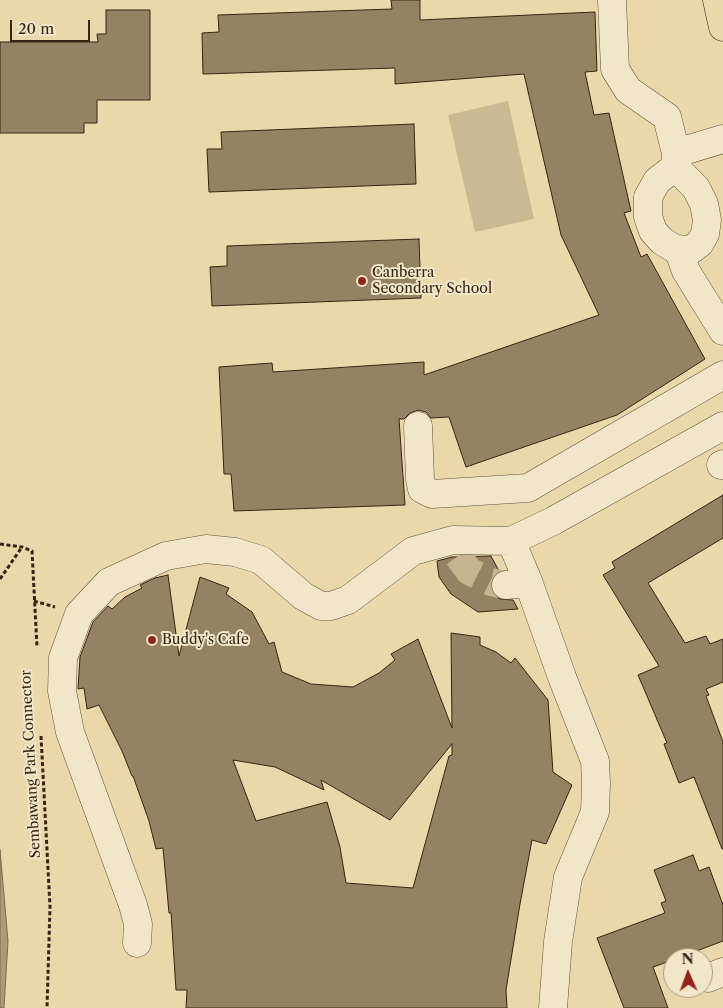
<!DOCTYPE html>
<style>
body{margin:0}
#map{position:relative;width:723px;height:1008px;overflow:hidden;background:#ead8ab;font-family:"Libre Caslon Text",serif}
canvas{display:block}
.north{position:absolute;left:663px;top:948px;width:50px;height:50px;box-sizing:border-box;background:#f1e6c8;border:1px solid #a69880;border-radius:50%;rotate:358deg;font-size:14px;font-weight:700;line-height:20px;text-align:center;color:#362413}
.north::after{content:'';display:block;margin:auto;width:18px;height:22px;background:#8f2418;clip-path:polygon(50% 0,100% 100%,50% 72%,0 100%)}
.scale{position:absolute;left:10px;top:20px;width:80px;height:22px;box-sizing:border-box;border:2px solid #362413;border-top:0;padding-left:6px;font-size:15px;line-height:18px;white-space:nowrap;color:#362413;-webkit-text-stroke:4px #f1e6c8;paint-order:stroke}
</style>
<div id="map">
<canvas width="723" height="1008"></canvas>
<div class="north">N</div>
<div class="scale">20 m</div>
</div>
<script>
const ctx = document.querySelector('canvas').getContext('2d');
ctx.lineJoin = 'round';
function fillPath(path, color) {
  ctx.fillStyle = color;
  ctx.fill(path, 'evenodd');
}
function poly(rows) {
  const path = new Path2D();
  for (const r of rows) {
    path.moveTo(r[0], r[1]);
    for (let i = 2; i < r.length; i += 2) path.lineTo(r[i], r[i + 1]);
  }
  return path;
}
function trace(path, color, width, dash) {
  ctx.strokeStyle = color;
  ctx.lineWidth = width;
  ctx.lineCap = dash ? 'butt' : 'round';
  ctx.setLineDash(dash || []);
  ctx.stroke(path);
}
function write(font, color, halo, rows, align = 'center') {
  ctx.font = font + ' "Libre Caslon Text",serif';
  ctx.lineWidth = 4;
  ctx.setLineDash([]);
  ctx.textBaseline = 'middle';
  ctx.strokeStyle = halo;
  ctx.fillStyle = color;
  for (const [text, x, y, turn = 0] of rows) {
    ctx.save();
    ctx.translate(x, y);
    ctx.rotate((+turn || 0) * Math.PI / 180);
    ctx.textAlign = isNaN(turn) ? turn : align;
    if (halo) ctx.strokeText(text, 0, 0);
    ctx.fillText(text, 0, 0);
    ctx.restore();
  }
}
const green = poly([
 [508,101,534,219,475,232,448,115]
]);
const water = poly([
 [0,850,8,941,4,1008,0,1008,0,850]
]);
const building = poly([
 [391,0,420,0,420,20,595,12,597,71,585,72,594,115,609,113,631,211,624,213,641,257,647,254,705,359,617,415,466,467,449,417,431,418,426,412,418,410,410,413,404,419,399,419,405,505,234,511,231,474,224,474,219,367,272,363,273,372,424,362,424,375,599,315,561,235,524,74,395,84,395,68,203,74,202,33,219,32,218,15,392,9,391,0],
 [106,10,150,10,150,100,97,100,97,123,84,123,84,133,0,133,0,42,98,42,97,34,106,34,106,10],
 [414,124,416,184,209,192,207,149,222,149,221,132,414,124],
 [419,239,421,298,212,306,210,267,227,266,227,246,419,239],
 [723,495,723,538,648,583,685,643,706,636,710,644,723,639,723,682,706,689,709,695,706,696,723,742,723,849,722,849,694,777,679,783,664,744,667,743,638,675,659,666,603,575,615,568,612,562,723,495],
 [491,556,499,571,492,579,490,586,493,594,500,599,513,600,518,609,478,612,451,594,439,577,437,561,452,557,491,556],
 [168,575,179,656,200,577,229,588,226,594,252,612,269,644,274,642,282,672,311,684,353,687,379,673,395,660,391,654,418,639,452,728,451,633,480,637,480,645,496,652,511,663,515,658,548,700,553,772,572,785,546,844,532,840,520,904,506,990,507,1008,186,1008,187,990,176,990,171,913,169,913,163,848,156,849,149,821,133,776,132,776,122,751,99,705,87,709,84,688,78,689,80,657,93,622,108,606,112,609,125,597,142,588,140,585,155,578,168,575],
 [452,744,452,755,449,756,413,888,346,883,340,847,327,802,256,821,233,760,275,767,324,790,321,780,390,820,452,744],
 [693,855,699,871,709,867,723,905,723,941,678,958,673,958,673,960,653,967,668,1008,624,1008,597,938,665,913,661,903,666,901,654,870,693,855]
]);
const minorTunnel = poly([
 [458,556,469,571,491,582,506,585]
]);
const path = poly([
 [0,544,22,547,32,551,37,647],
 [0,579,22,547],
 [34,601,55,607],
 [41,736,50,907,47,1008]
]);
const minor = poly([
 [612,0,615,69,628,90,667,117,676,153,675,167],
 [676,153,723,139],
 [675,167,696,188,704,204,707,220,705,234,700,243,691,250,675,249,662,241,653,231,648,217,648,197,657,181,675,167],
 [681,250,681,257,686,271,723,331],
 [418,426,420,479,422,489,432,494,528,488,723,375],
 [721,465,723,464],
 [511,541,528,581,562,677,595,761,596,783,595,812,568,877,558,942,553,1008],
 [506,585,528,583,528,581],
 [137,943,138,924,133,905,70,732,62,691,63,658,79,614,109,582,166,556,206,549,235,552,261,560,303,596,321,606,331,606,348,600,413,551,453,540,511,541,553,521,723,426],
 [708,978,723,972]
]);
const major = poly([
 [717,0,723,27]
]);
const markers = [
 [362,281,5,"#8f2418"],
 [152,640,5,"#8f2418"]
];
const poiNames = [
 ["Canberra",372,273],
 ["Secondary School",372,289],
 ["Buddy's Cafe",162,640]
];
const streetNames = [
 ["Sembawang Park Connector",31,764,-93]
];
fillPath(green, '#cbb991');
fillPath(water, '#ad9b77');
trace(water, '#7d6b4f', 1);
fillPath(building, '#948262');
trace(building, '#362413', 1);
trace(minorTunnel, '#c6b48d', 28, [28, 14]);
trace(minor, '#635139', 29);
trace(major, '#362413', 29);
trace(path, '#362413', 3, [4, 2.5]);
trace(minor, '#f1e6c8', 28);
trace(major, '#ead8ab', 28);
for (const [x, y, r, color] of markers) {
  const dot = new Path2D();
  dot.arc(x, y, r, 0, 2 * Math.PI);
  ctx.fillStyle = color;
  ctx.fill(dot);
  trace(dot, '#f1e6c8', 2);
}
write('14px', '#362413', '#f1e6c8', poiNames, 'left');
write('14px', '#362413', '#f1e6c8', streetNames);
</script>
